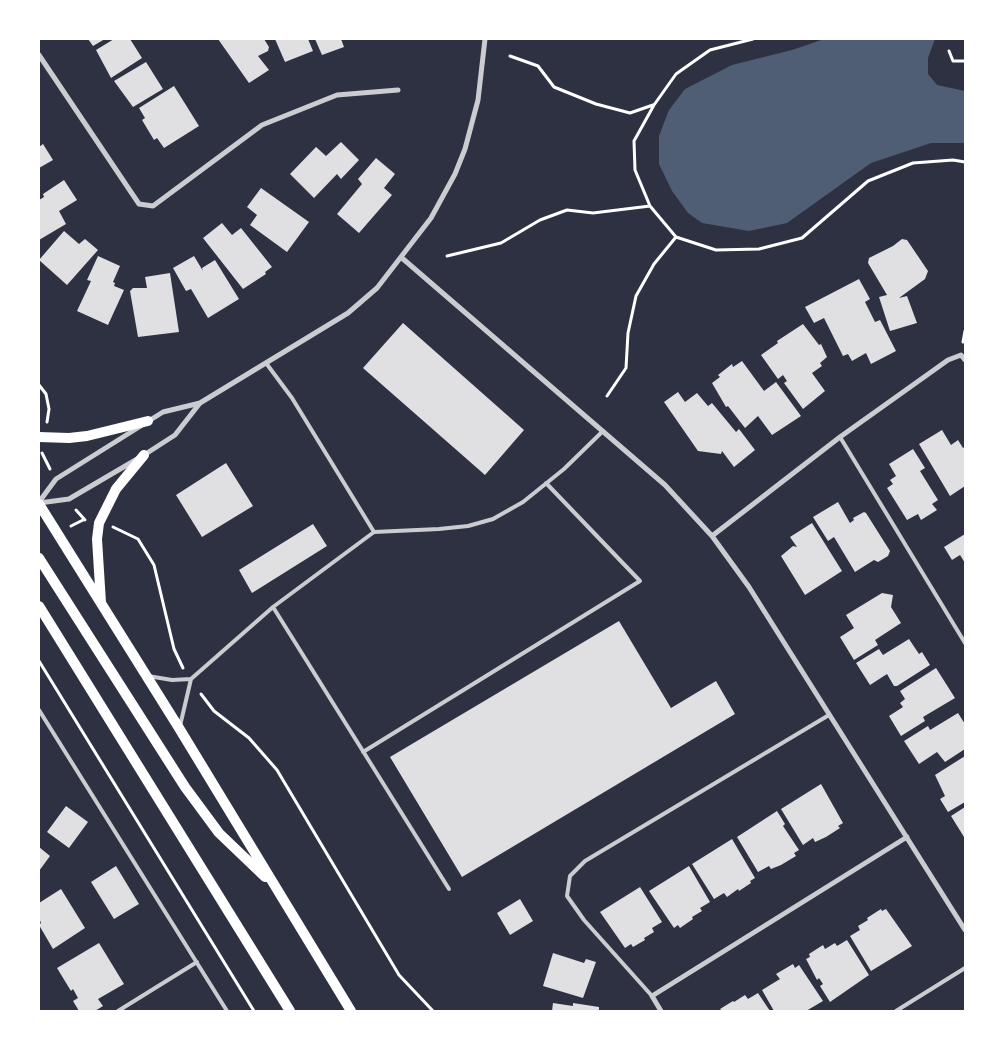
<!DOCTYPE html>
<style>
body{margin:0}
#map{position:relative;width:1004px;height:1050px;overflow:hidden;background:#2d3142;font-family:Roboto,sans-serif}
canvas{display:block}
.frame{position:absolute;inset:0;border:40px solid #fff;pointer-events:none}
</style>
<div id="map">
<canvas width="1004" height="1050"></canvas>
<div class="frame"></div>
</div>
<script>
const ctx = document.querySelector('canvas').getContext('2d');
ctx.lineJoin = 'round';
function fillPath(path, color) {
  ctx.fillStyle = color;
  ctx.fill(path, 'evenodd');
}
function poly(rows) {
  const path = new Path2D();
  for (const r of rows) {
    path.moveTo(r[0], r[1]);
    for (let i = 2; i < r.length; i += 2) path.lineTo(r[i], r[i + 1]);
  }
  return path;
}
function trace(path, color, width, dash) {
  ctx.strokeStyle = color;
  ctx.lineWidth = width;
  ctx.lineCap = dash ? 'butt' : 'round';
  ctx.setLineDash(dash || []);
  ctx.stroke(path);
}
const water = poly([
 [824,39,935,39,928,58,928,74,937,85,965,91,965,143,931,143,871,163,787,223,749,231,702,223,688,213,672,191,659,164,659,136,669,110,685,89,732,65,792,50]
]);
const building = poly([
 [88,39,105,39,93,46],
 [114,39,130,39,142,58,111,78,96,50],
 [218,39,264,39,269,47,268,51,258,56,269,70,249,83],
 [275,39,308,39,313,51,285,62],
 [315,39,341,39,344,47,322,55],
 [146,62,163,89,133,107,114,81],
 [174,86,199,126,164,148,157,138,154,140,142,120,145,118,139,108],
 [341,142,359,160,341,179,337,174,314,198,290,174,316,147,326,156],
 [43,144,53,160,39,168,39,147],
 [376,158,395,174,384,188,392,195,359,233,337,214,362,184,358,179],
 [64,180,77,200,59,211,66,224,39,240,39,200,44,197,43,194],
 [261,188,309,222,287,252,250,225,257,215,247,207],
 [222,223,232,235,241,228,272,267,265,272,266,274,243,289,203,238],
 [64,231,79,244,85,239,98,250,67,285,39,260],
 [902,239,907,240,928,271,925,279,899,298,907,296,917,323,890,331,879,297,887,295,868,263,869,258,893,246],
 [98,256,120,266,113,282,115,283,114,286,124,290,108,325,77,311,91,281,87,280],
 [194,256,203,271,202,268,215,260,239,299,208,318,191,289,186,291,173,268],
 [170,273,179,332,138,337,130,291,133,288,147,288,145,277],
 [859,279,870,299,865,302,875,322,880,320,896,351,871,364,866,353,852,361,848,354,843,356,824,318,814,323,805,307],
 [403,323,524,430,485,475,363,368],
 [803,324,819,345,821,344,827,357,820,363,822,366,812,373,825,391,803,409,784,383,787,381,783,375,778,379,761,355,778,343,777,341],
 [742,361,764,391,776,382,801,416,772,435,758,416,745,428,728,406,726,407,712,383,720,377,718,375,732,364,733,367],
 [678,392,685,402,697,393,708,406,712,403,736,432,739,429,755,450,734,467,722,451,721,454,698,451,664,402],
 [942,430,951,445,958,440,963,448,965,447,965,486,950,496,919,444],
 [913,449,925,468,920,471,938,500,932,504,937,510,921,520,918,514,907,520,887,488,893,484,890,480,896,476,889,464],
 [226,463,253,506,202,537,176,495],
 [838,502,850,523,854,520,853,518,864,512,866,513,890,551,888,556,878,562,874,560,855,572,834,537,828,541,813,517],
 [812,523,842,571,805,595,781,556,793,546,797,547,790,537],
 [313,524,327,546,252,593,239,570],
 [965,534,965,563,960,555,952,560,944,547],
 [882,593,893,595,891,607,901,623,875,640,878,645,854,660,840,637,854,628,846,615],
 [619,621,671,708,716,681,735,714,462,877,390,757],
 [909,639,919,654,922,652,930,665,897,686,894,686,887,674,870,685,856,663,879,649,883,655],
 [936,668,955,698,923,717,925,721,901,736,889,716,903,707,900,703,905,699,900,691],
 [958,713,965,724,965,749,945,762,937,752,919,764,904,741,928,726,930,730],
 [965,756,965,802,948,812,940,799,945,796,935,775],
 [821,784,843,823,838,826,840,828,826,837,815,842,813,838,803,845,781,809],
 [66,806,88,822,69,848,47,832],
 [965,807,965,836,964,837,951,816],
 [777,811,785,824,783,826,799,850,794,853,796,856,781,865,771,869,769,866,758,872,737,837],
 [732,839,755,878,750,881,751,883,739,891,738,889,727,897,724,893,714,899,692,864],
 [39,847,50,856,39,871],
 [116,866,139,904,114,919,91,882],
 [689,866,710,902,700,908,702,911,692,917,693,919,680,928,678,925,674,928,649,891],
 [640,887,662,922,652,928,654,932,644,938,645,940,633,947,631,944,625,948,600,912],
 [61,889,85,928,53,949,39,925,41,923,39,918,39,903],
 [520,899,533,921,510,935,497,913],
 [881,909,882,911,886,909,912,946,871,971,850,936,860,930,858,926,868,920,867,918],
 [847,940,869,975,830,1002,820,986,823,984,819,978,817,980,806,959,810,957,809,954,823,945,825,949,835,943,837,946],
 [99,943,124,984,98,999,103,1006,95,1011,79,1011,73,1001,78,998,73,989,71,991,57,968],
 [553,953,584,963,586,959,596,962,583,998,543,986],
 [793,964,795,968,799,965,823,1001,806,1011,774,1011,762,990,780,979,776,974],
 [758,993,770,1011,722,1011,720,1009,733,1001,734,1002,745,995,748,999],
 [553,1003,573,1006,573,1003,599,1007,599,1011,552,1011]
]);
const path = poly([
 [753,39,710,50,676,74,654,105,634,141,635,170,650,206,676,237,716,250,759,249,802,238,868,181,913,163,953,160,965,162],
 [949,51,953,61,965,61],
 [510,56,538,66,554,87,596,104,630,113,653,105],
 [447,256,501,243,540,220,567,210,593,213,650,206],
 [963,342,965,331],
 [39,385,46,394,49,409,47,422],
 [607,396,626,368,628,333,636,296,654,264,676,237],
 [42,453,50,469],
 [76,510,85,520],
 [71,526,83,520],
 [113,527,138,539,154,565,174,649,183,668],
 [39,661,254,1011],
 [201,694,214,711,249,738,277,770,399,975,433,1011]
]);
const service = poly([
 [266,363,292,398,374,532,439,529,468,526,493,519,523,502,564,469,603,431],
 [840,437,965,643],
 [273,607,449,889],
 [148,676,172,680,191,679],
 [39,710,227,1011],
 [180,726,191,679,273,607,374,532],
 [363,752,640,581,546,483],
 [652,996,584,920,567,896,570,876,585,861,829,715],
 [118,1011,197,962],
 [896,1011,965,968]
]);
const minor = poly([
 [39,55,139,204,153,206,262,125,337,95,398,90],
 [402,258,665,485,712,536,749,587,965,930],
 [39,502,56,479,163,412,200,403,348,313,377,288,431,218,455,174,465,149,478,100,485,39],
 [39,503,69,499,144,455,175,435,200,403],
 [712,536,840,437,948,360,961,355,965,360],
 [661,1011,652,996,907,837]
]);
const secondary = poly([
 [39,437,69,438,87,436,148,421],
 [39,504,179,728,351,1011],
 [39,558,185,787,219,833,265,877],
 [101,603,97,539,99,523,116,489,144,455],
 [39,606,290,1011]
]);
fillPath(water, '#4f5d75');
fillPath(building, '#e0e0e3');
trace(path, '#fff', 3);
trace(service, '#caccd0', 4);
trace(minor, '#caccd0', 5);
trace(secondary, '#fff', 10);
</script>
